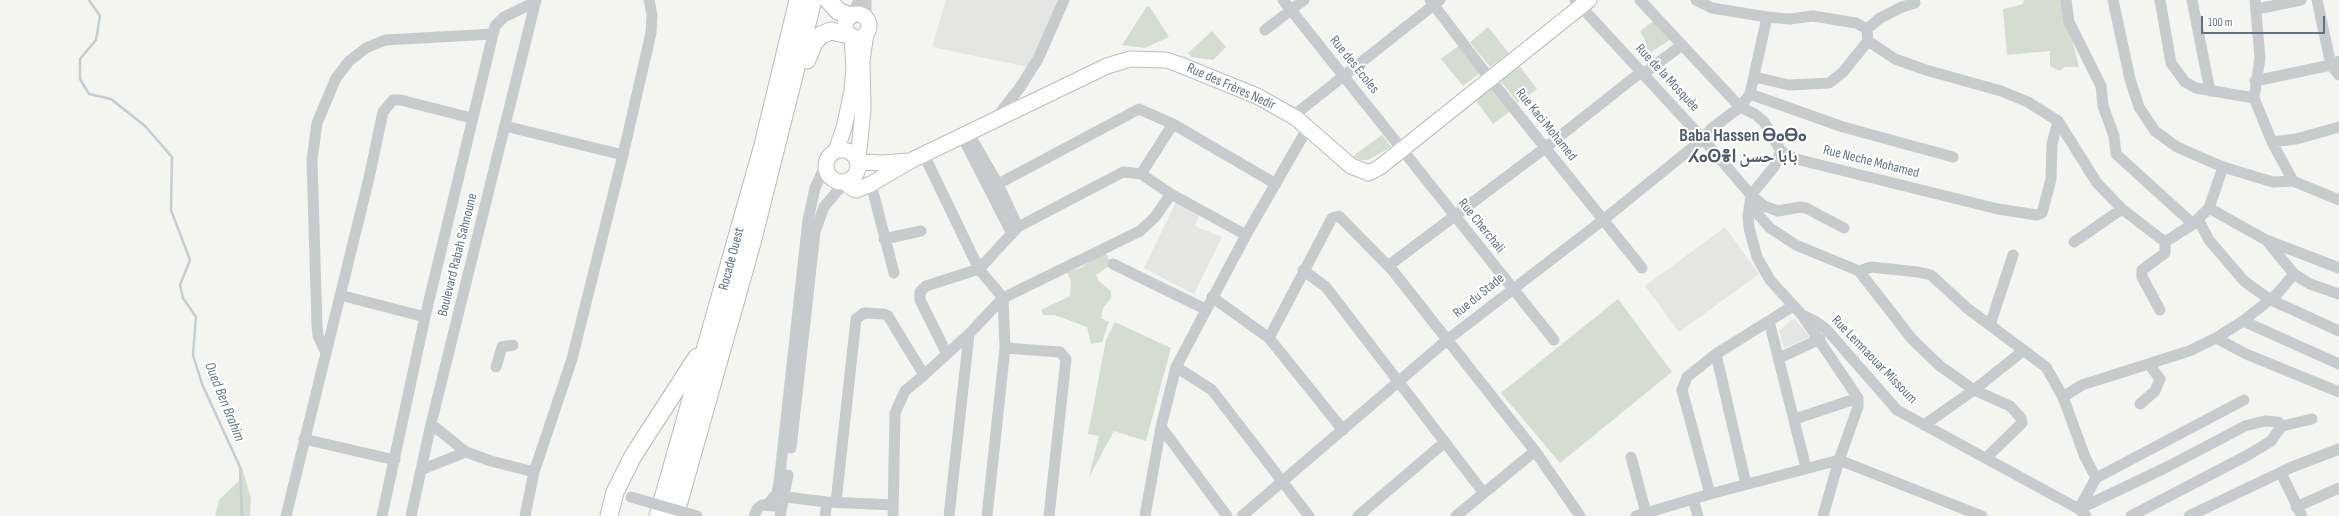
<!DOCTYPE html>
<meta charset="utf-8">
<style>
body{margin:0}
#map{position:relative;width:2339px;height:516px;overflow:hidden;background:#f4f5f0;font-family:"Sofia Sans Condensed",sans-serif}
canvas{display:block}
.scale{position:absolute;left:2201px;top:16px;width:124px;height:18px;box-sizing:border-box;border:2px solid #607184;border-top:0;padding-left:5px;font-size:12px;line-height:14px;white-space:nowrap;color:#607184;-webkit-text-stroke:3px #fff;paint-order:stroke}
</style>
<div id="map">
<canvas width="2339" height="516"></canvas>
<div class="scale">100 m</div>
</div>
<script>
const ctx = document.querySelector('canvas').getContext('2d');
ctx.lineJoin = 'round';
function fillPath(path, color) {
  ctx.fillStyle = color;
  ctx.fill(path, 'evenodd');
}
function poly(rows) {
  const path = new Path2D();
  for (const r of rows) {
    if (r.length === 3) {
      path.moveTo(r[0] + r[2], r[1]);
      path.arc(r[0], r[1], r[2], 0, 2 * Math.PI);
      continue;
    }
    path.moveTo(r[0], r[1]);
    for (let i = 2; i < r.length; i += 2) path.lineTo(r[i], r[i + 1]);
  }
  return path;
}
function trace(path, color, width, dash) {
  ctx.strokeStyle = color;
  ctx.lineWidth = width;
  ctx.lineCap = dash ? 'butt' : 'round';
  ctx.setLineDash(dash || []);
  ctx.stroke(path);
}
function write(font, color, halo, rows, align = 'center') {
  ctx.font = font + ' "Sofia Sans Condensed","Noto Naskh Arabic","Noto Sans Tifinagh",sans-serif';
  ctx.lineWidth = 4;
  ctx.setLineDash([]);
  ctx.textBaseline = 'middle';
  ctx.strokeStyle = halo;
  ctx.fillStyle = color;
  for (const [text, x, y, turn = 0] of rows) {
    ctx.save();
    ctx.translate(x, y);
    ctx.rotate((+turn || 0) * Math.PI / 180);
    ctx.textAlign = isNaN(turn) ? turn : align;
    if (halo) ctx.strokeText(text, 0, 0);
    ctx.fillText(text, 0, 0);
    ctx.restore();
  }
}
const built = poly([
 [946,0,1057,0,1055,11,1028,67,932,47],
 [1176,202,1199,215,1195,226,1222,237,1194,294,1144,268],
 [1725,227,1759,274,1679,332,1645,286],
 [1794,318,1810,337,1784,348,1779,331]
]);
const green = poly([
 [2024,0,2062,0,2079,67,2065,67,2059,71,2050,66,2050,51,2007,55,2003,9,2020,5,2023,3],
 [1147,6,1150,7,1169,37,1145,48,1122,45],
 [1655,20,1673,38,1651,52,1645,46,1647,44,1640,31],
 [1488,27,1509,53,1490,67,1470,42],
 [1212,31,1226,47,1213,60,1191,57,1188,53],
 [1460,45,1481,72,1463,86,1441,59],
 [1518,64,1537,89,1518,103,1499,79],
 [1492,86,1512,110,1493,124,1475,99],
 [1382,135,1391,147,1368,160,1360,160,1353,156],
 [1106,254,1112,264,1096,275,1099,281,1111,291,1111,298,1103,308,1101,318,1109,322,1102,342,1091,344,1087,327,1055,315,1043,315,1041,310,1070,296,1071,281,1067,272,1081,268,1093,258],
 [1618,299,1672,372,1560,463,1501,393],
 [1115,322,1171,348,1146,441,1114,431,1089,477,1099,436,1088,434,1106,340],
 [240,467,242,467,251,499,250,516,215,516,219,500,239,481]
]);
const stream = poly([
 [89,0,100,16,96,40,80,59,80,79,89,94,111,99,145,126,172,157,171,210,190,260,180,285,183,298,196,317,193,355,202,384,240,467,242,516]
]);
const minor = poly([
 [866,0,866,19],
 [1283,0,1554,340],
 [1430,0,1490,79,1642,268],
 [1575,0,1703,139,1751,195,1764,206,1778,211,1800,207,1806,208,1844,228],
 [1640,0,1740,107,1755,114,1764,122,1781,151,1796,159,1998,209,2037,215,2042,213,2051,179,2052,144,2058,121],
 [1696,0,1712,8,1767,17,1790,19,1813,16,1856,23,1867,29,1868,41,1895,59,1926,70,2001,91,2028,102,2058,121,2097,183,2122,209,2165,242],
 [2066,0,2069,22,2101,86,2103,106,2114,136,2116,154,2193,224],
 [2113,0,2130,79,2139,107,2155,131,2177,147,2223,167,2273,182,2293,181,2339,200],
 [2160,0,2171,63,2185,82,2196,88,2254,98,2272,142,2293,181],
 [2192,0,2210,91],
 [2317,0,2331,65,2339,75],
 [2257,9,2301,0],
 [852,15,859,0],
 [1867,29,1880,18,1902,7,1915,3],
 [1265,30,1304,0],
 [1643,74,1682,45],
 [1755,77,1789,85,1829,83,1843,72,1868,41],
 [2255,81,2331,65,2339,61],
 [1750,94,1843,127,1953,157],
 [2254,98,2260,58,2255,0],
 [1293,116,1440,0],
 [995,119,1019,89,1038,59,1064,0],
 [505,126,623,155],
 [969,134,998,184,1018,227],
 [962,136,1012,234],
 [2272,142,2296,139,2339,127],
 [924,155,979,269,1018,227,1123,172,1141,174,1171,194,1246,235],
 [1141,174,1173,124],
 [871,184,894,273],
 [998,184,1139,109,1173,124,1276,184],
 [1751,195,1748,216,1749,228,1757,257,1770,280,1802,315,1815,321,1827,330,1897,410,2079,509,2086,516],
 [1751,195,1774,167,1781,151],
 [1750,205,1770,228,1796,245,1859,271,1871,267,1918,272,1931,275,1967,308,2046,367,2063,397,2085,457,2096,478,2079,509],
 [2209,208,2266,240,2339,268],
 [2198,219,2209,240,2244,281,2269,299,2339,331],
 [884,239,921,231],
 [2074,242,2122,209],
 [2268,242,2294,274,2310,284,2339,294],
 [1113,264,1205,309],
 [1388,266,1545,148,1641,72],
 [1303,270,1326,287,1483,492],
 [1859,271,1912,339,1940,366,1974,390,2010,406,2021,418,2022,423,1986,458],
 [340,295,425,317],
 [1212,297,1269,338,1343,430],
 [2160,310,2142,277,2142,270,2165,253,2165,242,2193,224,2209,208,2223,167],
 [1804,318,1858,398,1858,407,1839,460,1982,516],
 [1769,321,1806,468],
 [2243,321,2339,364],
 [1990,325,2013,255],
 [1269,338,1332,218,1339,216,1393,271,1535,451,1580,516],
 [2216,338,2246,354,2339,392],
 [1005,348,1060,352,1066,359,1049,516],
 [326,353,318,336,317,326,312,160,317,123,336,78,349,61,366,48,385,40,493,34],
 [1716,354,1746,484],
 [1779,358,1820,339],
 [496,367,502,347,513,345],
 [1176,367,1212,390,1309,516],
 [2063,397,2082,385,2189,351,2216,338,2243,321,2277,294,2294,274],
 [2140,404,2155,391,2160,379,2149,364],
 [1795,419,1858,398],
 [431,424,466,452,491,461,534,472],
 [1924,425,1974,390,2024,350],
 [2282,426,2312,419],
 [1161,427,1227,516],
 [304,439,395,460],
 [791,448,815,232,824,207,844,183],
 [1631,457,1646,513],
 [423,469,466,452],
 [2281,473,2302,516],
 [2096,478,2244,400],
 [1710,494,1682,390,1687,377,1716,354,1793,306],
 [785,497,827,502,893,505],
 [1693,499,1698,516],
 [836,502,856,319,864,313,884,314,888,316,924,375],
 [768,504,777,493,779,483,808,220,815,188,826,164],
 [2296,507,2339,488],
 [2079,509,2167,467,2245,426,2265,421,2278,422,2282,426,2271,441,2248,455,2131,516],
 [286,516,369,178,383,112,393,100,401,100,471,118],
 [382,516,425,317,495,26,504,17,535,2],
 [411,516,431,424,536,0],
 [525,516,534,472,572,359,623,155,651,33,652,15,649,0],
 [754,516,757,509,762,505,773,506],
 [780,516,788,475],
 [825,516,827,502],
 [893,516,895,413,905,391,924,375,969,334,1003,298,979,269,926,286,920,292,920,300,947,354],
 [949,516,969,334],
 [987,516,1005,348,1003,298,1140,231,1155,217,1171,194],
 [1145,516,1161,427,1176,367,1246,235,1307,129],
 [1242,516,1447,340,1603,220,1703,139,1711,129,1740,107,1750,94,1767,17],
 [1358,516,1445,442],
 [1456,516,1535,451],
 [1636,516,1710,494,1839,460,1823,516],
 [2189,516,2292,467,2339,449]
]);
const major = poly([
 [857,26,12],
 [842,166,16],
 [836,151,844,128,852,91,854,68,852,37],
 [858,159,863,110,862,61,866,33],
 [858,162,882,163,909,161],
 [846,182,850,187,856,190,871,184,912,160,1107,66,1130,59,1166,60,1178,64,1257,96,1296,118,1351,166,1369,173,1380,167,1589,0]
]);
const highway = poly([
 [828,0,838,11,850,16],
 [807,60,814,43,821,35,831,31,849,35],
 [609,516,615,492,633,456,697,357],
 [658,516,763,145,798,0],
 [675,516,752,243,813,0]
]);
const minorBridge = poly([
 [631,497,697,516]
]);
const streetNames = [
 ["Rue des Écoles",1354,65,51],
 ["Rue de la Mosquée",1667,78,47],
 ["Rue des Frères Nedir",1231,87,24],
 ["Rue Kaci Mohamed",1546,125,51],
 ["Rue Neche Mohamed",1871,162,14],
 ["Rue Cherchali",1481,226,51],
 ["Boulevard Rabah Sahnoune",458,255,-76],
 ["Rocade Ouest",732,259,-75],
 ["Rue du Stade",1479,296,-39],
 ["Rue Lemnaouar Missoum",1874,360,46]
];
const waterNames = [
 ["Oued Ben Brahim",224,402,68]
];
const districtNames = [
 ["Baba Hassen ⴱⴰⴱⴰ",1743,136],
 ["ⵃⴰⵙⴻⵏ بابا حسن",1743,157]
];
fillPath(built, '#e5e6e3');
fillPath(green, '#d4ddd0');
trace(stream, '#c4cdd3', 2.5);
trace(major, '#babdc1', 17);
trace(highway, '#b7babd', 19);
trace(minor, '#c8cbce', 11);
trace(major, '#fff', 15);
trace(highway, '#fff', 17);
trace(minorBridge, '#c8cbce', 11);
write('14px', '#607184', '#fff', streetNames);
write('italic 15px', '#607a89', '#fff', waterNames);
write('bold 18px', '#4f5b68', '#fff', districtNames);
</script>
